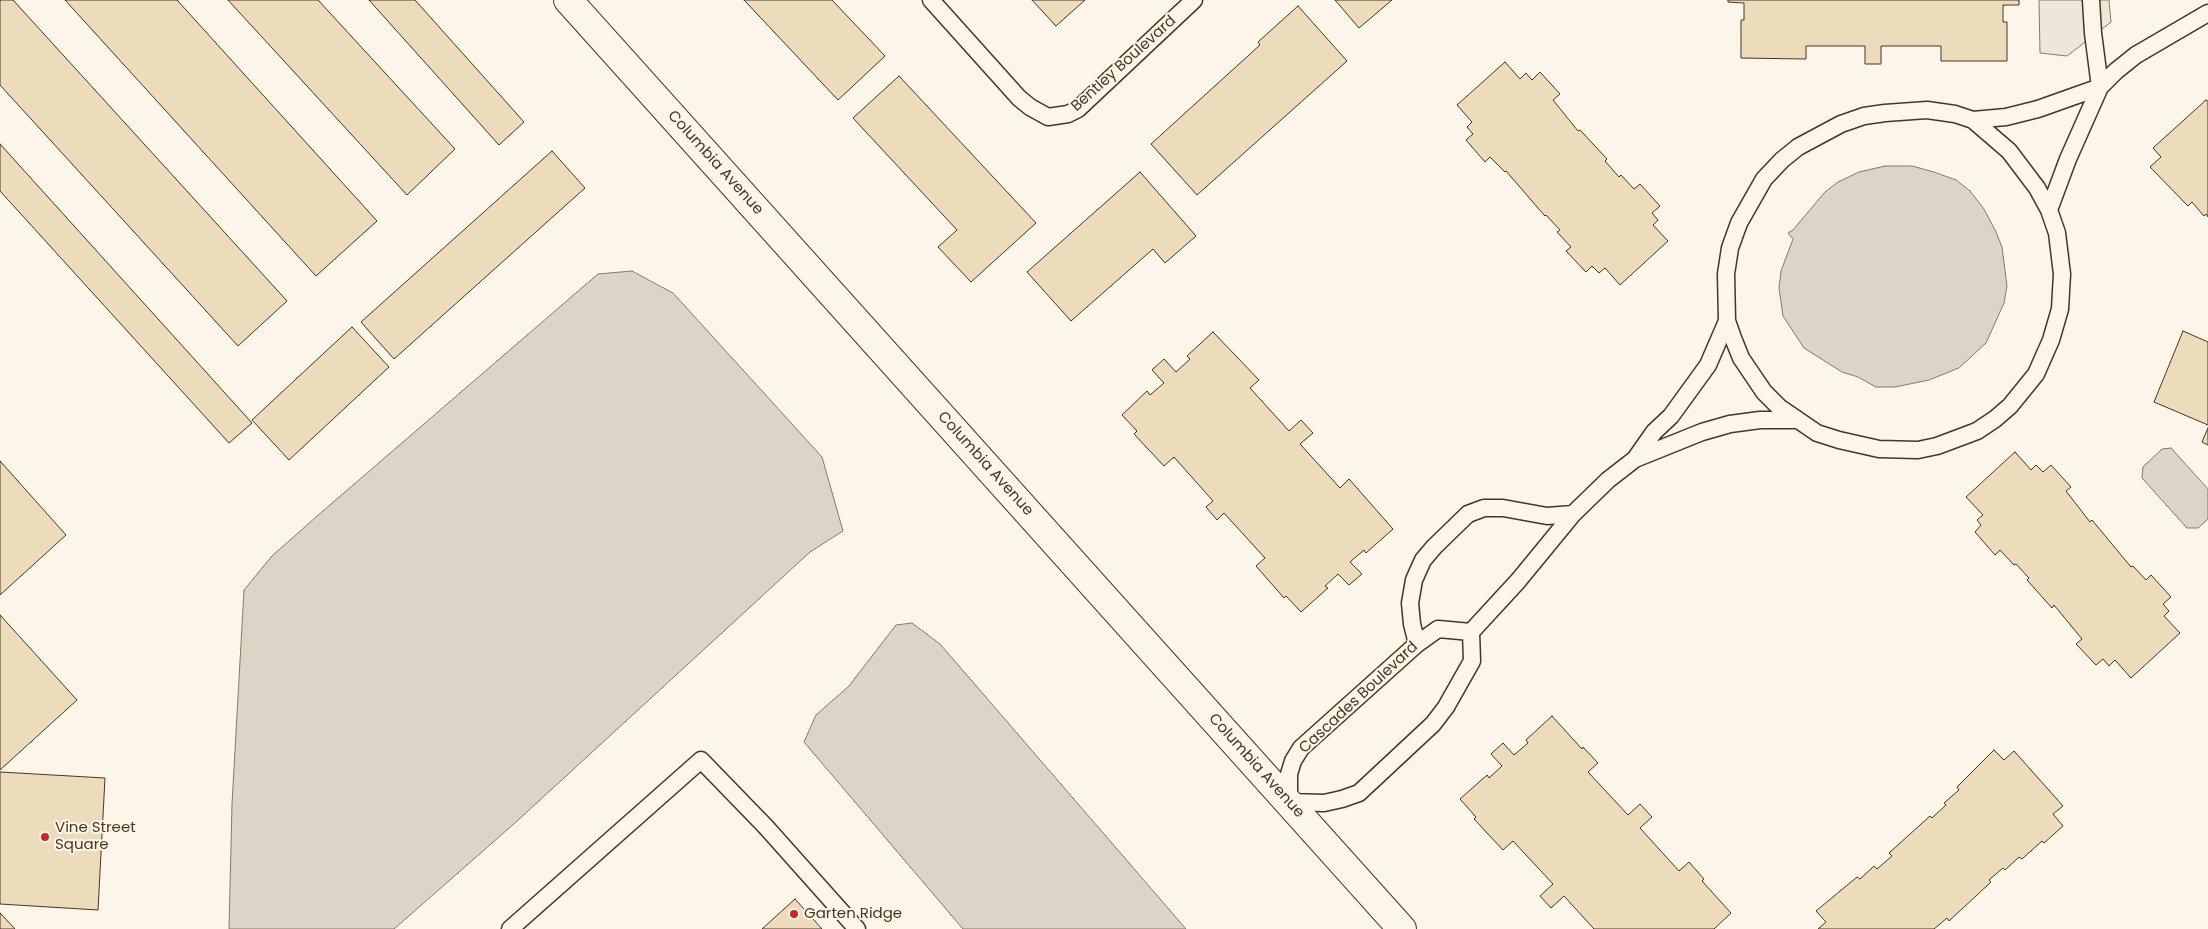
<!DOCTYPE html>
<style>
body{margin:0}
canvas{display:block;background:#fbf6e9}
</style>
<canvas width="2208" height="929"></canvas>
<script>
const ctx = document.querySelector('canvas').getContext('2d');
ctx.lineJoin = 'round';
function fillPath(path, color) {
  ctx.fillStyle = color;
  ctx.fill(path, 'evenodd');
}
function poly(rows) {
  const path = new Path2D();
  for (const r of rows) {
    path.moveTo(r[0], r[1]);
    for (let i = 2; i < r.length; i += 2) path.lineTo(r[i], r[i + 1]);
  }
  return path;
}
function trace(path, color, width, dash) {
  ctx.strokeStyle = color;
  ctx.lineWidth = width;
  ctx.lineCap = dash ? 'butt' : 'round';
  ctx.setLineDash(dash || []);
  ctx.stroke(path);
}
function write(font, color, halo, rows, align = 'center') {
  ctx.font = font + ' Poppins,sans-serif';
  ctx.lineWidth = 4;
  ctx.setLineDash([]);
  ctx.textBaseline = 'middle';
  ctx.strokeStyle = halo;
  ctx.fillStyle = color;
  for (const [text, x, y, turn = 0] of rows) {
    ctx.save();
    ctx.translate(x, y);
    ctx.rotate((+turn || 0) * Math.PI / 180);
    ctx.textAlign = isNaN(turn) ? turn : align;
    if (halo) ctx.strokeText(text, 0, 0);
    ctx.fillText(text, 0, 0);
    ctx.restore();
  }
}
const parking = poly([
 [2039,0,2109,0,2111,22,2067,56,2040,53,2039,0]
]);
const water = poly([
 [1885,166,1912,166,1934,172,1956,180,1970,191,1984,209,1996,232,2002,247,2007,286,2004,303,1986,343,1959,368,1929,380,1895,387,1876,387,1858,377,1842,372,1804,348,1783,316,1779,288,1781,271,1793,239,1788,233,1793,230,1825,192,1838,182,1859,172,1885,166],
 [632,271,673,293,822,457,843,531,810,552,516,822,394,929,229,929,232,804,244,590,272,556,316,517,598,274,632,271],
 [2171,448,2208,489,2208,519,2198,528,2187,528,2142,478,2143,467,2162,449,2171,448],
 [912,623,940,644,1186,929,963,929,804,742,816,715,849,686,896,625,912,623]
]);
const building = poly([
 [0,0,13,0,287,301,238,346,0,85,0,0],
 [65,0,177,0,377,221,316,276,65,0],
 [228,0,318,0,455,149,407,195,228,0],
 [369,0,415,0,524,122,499,145,369,0],
 [744,0,832,0,885,56,838,100,744,0],
 [1032,0,1085,0,1056,26,1032,0],
 [1335,0,1392,0,1359,28,1335,0],
 [1728,0,2019,0,2019,5,2003,5,2003,22,2007,22,2007,61,1941,61,1941,46,1881,46,1881,64,1865,64,1865,46,1806,46,1806,59,1741,58,1741,20,1744,20,1744,3,1728,2,1728,0],
 [1298,6,1347,61,1197,195,1151,144,1260,45,1258,42,1298,6],
 [1505,62,1520,79,1526,73,1532,80,1540,72,1560,94,1553,100,1578,131,1580,130,1607,159,1605,161,1619,177,1621,175,1634,189,1640,184,1660,206,1652,213,1658,220,1653,225,1668,241,1620,285,1605,268,1599,273,1592,266,1586,272,1566,251,1571,247,1557,232,1560,230,1546,215,1545,216,1506,171,1505,172,1490,157,1485,162,1466,140,1473,134,1467,127,1472,122,1457,105,1505,62],
 [899,76,1036,223,971,282,938,247,957,230,853,118,899,76],
 [2206,100,2208,101,2208,217,2206,214,2204,216,2192,202,2188,206,2150,167,2161,157,2153,148,2206,100],
 [0,144,252,423,229,443,0,191,0,144],
 [552,151,585,188,394,359,361,322,552,151],
 [1140,172,1196,236,1165,263,1153,249,1071,321,1027,272,1140,172],
 [352,327,389,367,289,460,252,420,352,327],
 [2183,331,2208,342,2208,425,2154,402,2183,331],
 [1213,332,1259,380,1250,388,1289,431,1301,420,1313,433,1300,444,1340,488,1349,479,1393,529,1366,553,1364,550,1350,562,1362,574,1349,585,1338,574,1325,586,1328,588,1301,612,1286,596,1284,598,1256,566,1265,558,1224,513,1217,520,1206,507,1213,501,1174,457,1164,466,1134,434,1137,431,1122,415,1147,391,1150,395,1164,383,1152,370,1164,359,1176,372,1190,359,1187,356,1213,332],
 [2208,428,2208,445,2202,442,2208,428],
 [2015,452,2031,470,2036,465,2043,472,2051,465,2071,487,2066,491,2090,522,2092,520,2131,567,2133,566,2146,580,2151,575,2171,597,2163,604,2169,611,2164,616,2180,633,2131,678,2115,660,2109,666,2103,659,2096,665,2076,644,2082,639,2054,605,2052,608,2027,580,2029,578,2016,564,2014,565,2000,550,1995,555,1975,532,1981,525,1977,520,1983,515,1966,497,2015,452],
 [0,461,66,535,0,595,0,461],
 [0,615,77,700,0,770,0,615],
 [1552,716,1582,749,1583,747,1598,763,1588,772,1628,815,1640,804,1652,817,1640,828,1679,871,1689,862,1704,879,1702,881,1731,913,1714,929,1594,929,1564,896,1551,908,1540,896,1553,884,1513,841,1503,850,1474,819,1476,817,1460,799,1487,775,1489,778,1502,766,1491,754,1503,743,1514,755,1528,743,1526,740,1552,716],
 [1994,750,2004,760,2014,751,2063,806,2053,814,2063,826,2044,843,2042,841,2022,859,2019,857,2005,870,2003,868,1989,880,1991,882,1949,921,1947,918,1934,929,1818,929,1826,922,1816,911,1857,877,1860,879,1874,866,1877,869,1892,856,1889,853,1930,816,1932,818,1946,805,1944,803,1959,790,1957,787,1994,750],
 [0,772,105,778,98,910,0,904,0,772],
 [795,899,822,929,762,929,795,899],
 [0,913,15,929,0,929,0,913]
]);
const lane = poly([
 [931,0,1019,98,1030,107,1048,117,1068,114,1078,109,1194,0],
 [2091,0,2093,33,2100,87],
 [1927,110,1955,114,1973,120,2009,151,2037,188,2049,210,2057,233,2062,274,2060,309,2051,340,2036,374,2010,406,1995,419,1977,431,1937,446,1918,450,1879,449,1839,440,1817,433,1779,407,1764,392,1741,358,1733,338,1727,321,1726,274,1730,248,1739,223,1764,179,1782,160,1798,147,1841,124,1864,116,1885,113,1927,110],
 [1973,120,2006,117,2038,109,2100,87],
 [2049,210,2068,159,2100,87,2116,71,2136,55,2208,13],
 [1635,459,1702,432,1730,424,1760,420,1796,420],
 [1471,632,1438,629,1417,644,1301,748,1293,761,1289,774,1289,802,1324,803,1342,799,1359,793,1433,724,1446,707,1472,661,1471,632,1518,581,1573,514,1608,480,1635,459,1654,432,1671,416,1708,365,1727,321],
 [1417,644,1412,624,1410,603,1414,580,1423,560,1434,547,1468,514,1484,508,1503,508,1547,516,1573,514],
 [510,929,701,760,766,827,857,929]
]);
const secondary = poly([
 [568,0,1402,929]
]);
const markers = [
 [45,837,5,"#c62828"],
 [794,914,5,"#c62828"]
];
const streetNames = [
 ["Bentley Boulevard",1124,64,-42],
 ["Columbia Avenue",715,163,48],
 ["Columbia Avenue",985,464,48],
 ["Cascades Boulevard",1359,698,-43],
 ["Columbia Avenue",1256,766,48]
];
const poiNames = [
 ["Vine Street",55,828],
 ["Square",55,845],
 ["Garten Ridge",804,914]
];
fillPath(parking, '#ede7d9');
trace(parking, '#887966', 1);
fillPath(water, '#dcd4c6');
trace(water, '#887966', 1);
fillPath(building, '#ecdcbc');
trace(building, '#4a3520', 1);
trace(lane, '#4a3520', 19);
trace(secondary, '#4a3520', 30);
trace(lane, '#fbf6e9', 16);
trace(secondary, '#fbf6e9', 28);
for (const [x, y, r, color] of markers) {
  const dot = new Path2D();
  dot.arc(x, y, r, 0, 2 * Math.PI);
  ctx.fillStyle = color;
  ctx.fill(dot);
  trace(dot, '#fbf6e9', 2);
}
write('15px', '#4a3520', '#fbf6e9', streetNames);
write('15px', '#4a3520', '#fbf6e9', poiNames, 'left');
</script>
